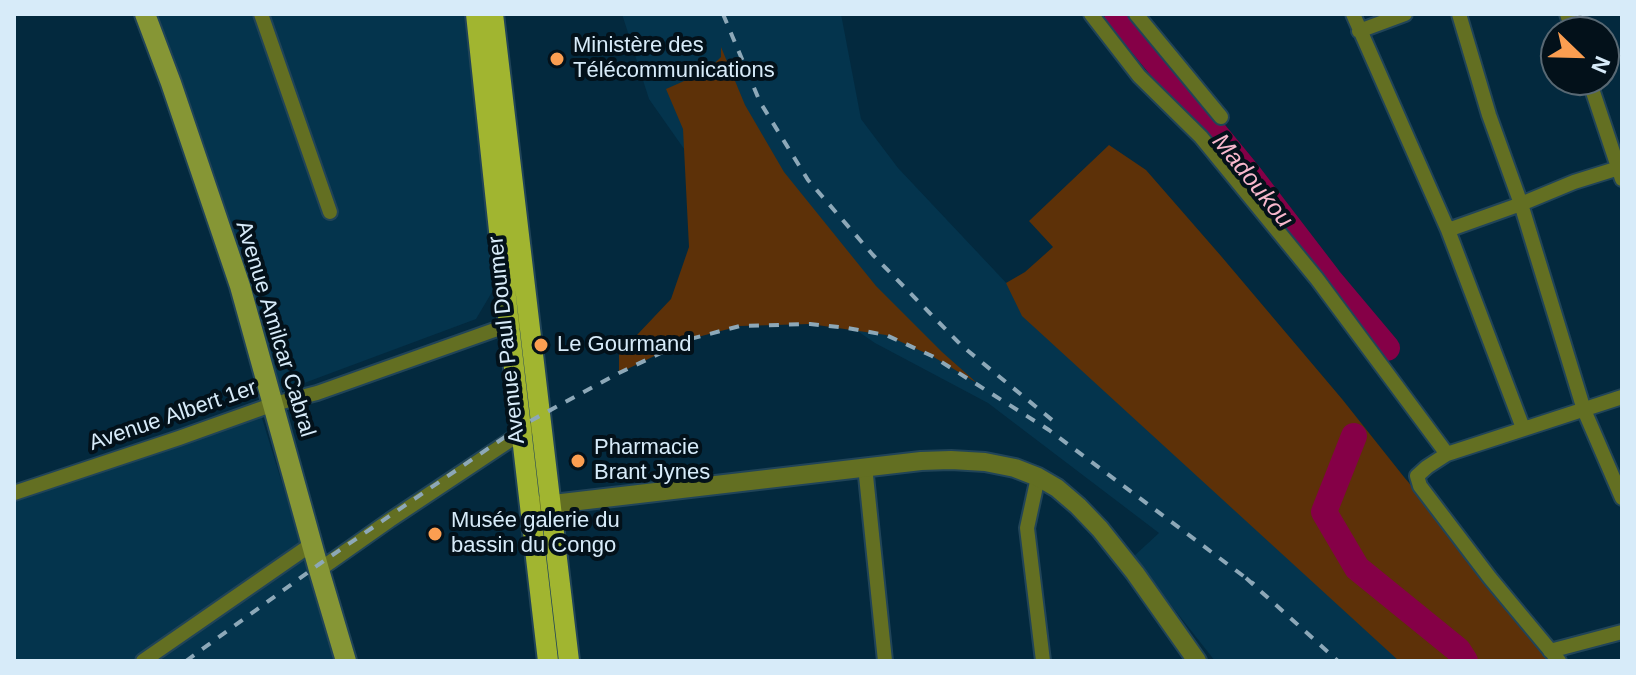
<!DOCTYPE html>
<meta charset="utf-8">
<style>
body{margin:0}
#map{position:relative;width:1636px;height:675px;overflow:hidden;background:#03293e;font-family:Helvetica,sans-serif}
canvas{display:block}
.frame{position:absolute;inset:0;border:16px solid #d7ebf9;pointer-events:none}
.north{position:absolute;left:1540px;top:16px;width:80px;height:80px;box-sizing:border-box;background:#03111a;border:2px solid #586873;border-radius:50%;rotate:113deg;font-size:22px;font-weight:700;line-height:32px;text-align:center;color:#d7ebf9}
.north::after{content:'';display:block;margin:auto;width:28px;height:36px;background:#fb9e51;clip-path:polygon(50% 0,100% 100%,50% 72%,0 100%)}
</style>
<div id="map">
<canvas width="1636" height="675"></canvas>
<div class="frame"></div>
<div class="north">N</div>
</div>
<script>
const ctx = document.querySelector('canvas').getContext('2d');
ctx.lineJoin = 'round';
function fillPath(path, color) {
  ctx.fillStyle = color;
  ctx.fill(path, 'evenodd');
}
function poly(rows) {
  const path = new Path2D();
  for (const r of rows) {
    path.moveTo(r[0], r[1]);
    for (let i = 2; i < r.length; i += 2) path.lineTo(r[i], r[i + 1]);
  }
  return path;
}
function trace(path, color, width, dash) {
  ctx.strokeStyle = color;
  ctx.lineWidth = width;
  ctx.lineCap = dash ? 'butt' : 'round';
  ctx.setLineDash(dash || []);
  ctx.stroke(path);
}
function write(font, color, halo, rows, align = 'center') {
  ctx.font = font + ' Helvetica,sans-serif';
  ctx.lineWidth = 8;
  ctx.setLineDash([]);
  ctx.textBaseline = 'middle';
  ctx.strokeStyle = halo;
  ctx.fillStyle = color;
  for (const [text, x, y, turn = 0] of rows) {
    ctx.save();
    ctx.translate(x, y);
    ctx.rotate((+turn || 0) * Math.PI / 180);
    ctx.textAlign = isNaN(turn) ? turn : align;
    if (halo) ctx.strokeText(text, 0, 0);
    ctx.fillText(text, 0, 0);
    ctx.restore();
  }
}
const built = poly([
 [148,14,465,14,495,287,476,319,280,392],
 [622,14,841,14,861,119,898,168,1027,305,1420,661,1215,661,1133,557,1159,533,988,403,875,343,769,270,649,99],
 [257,402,337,661,14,661,14,487]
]);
const green = poly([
 [721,47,745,105,784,172,876,286,942,352,977,383,932,356,886,335,810,324,740,326,690,339,619,373,619,354,671,299,689,247,683,129,666,89,700,74,717,61,721,57],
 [1109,145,1146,170,1221,256,1342,399,1404,477,1559,661,1399,661,1022,316,1006,283,1025,272,1053,247,1029,221]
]);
const river = poly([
 [1117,14,1247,172,1329,279,1387,348],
 [1354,436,1324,512,1357,568,1458,650,1465,661]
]);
const minor = poly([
 [261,14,330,212],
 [1091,14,1139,76,1201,137,1317,279,1447,454],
 [1136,14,1221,117],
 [1353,14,1448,230,1523,428],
 [1459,14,1489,115,1521,204,1584,410,1622,498],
 [1567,14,1573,32],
 [1359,31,1405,14],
 [1589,80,1622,179],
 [1448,230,1521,204,1574,182,1622,167],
 [865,466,885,661],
 [1038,477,1027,528,1043,661],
 [14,493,179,438,274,404,317,393,517,322],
 [319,570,390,520,527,429],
 [1550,651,1622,632],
 [143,661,312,544],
 [1559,661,1490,578,1420,486,1417,476,1427,467,1447,454,1622,397]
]);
const tertiary = poly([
 [536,506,921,461,951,460,985,462,1015,468,1038,477,1057,488,1078,506,1100,529,1135,573,1197,661]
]);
const secondary = poly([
 [145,14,171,83,240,286,319,570,346,661]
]);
const primary = poly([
 [476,14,509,325,548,661],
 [493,14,569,661]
]);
const rail = poly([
 [723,14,760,102,808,180,873,255,962,346,1057,424],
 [1246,578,1338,661],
 [186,661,318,565,521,426,619,373,690,339,740,326,810,324,847,328,886,335,932,356,1049,430,1254,584]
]);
const markers = [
 [557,59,8,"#fb9e51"],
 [541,345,8,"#fb9e51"],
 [578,461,8,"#fb9e51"],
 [435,534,8,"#fb9e51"]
];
const poiNames = [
 ["Ministère des",573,46],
 ["Télécommunications",573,71],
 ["Le Gourmand",557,345],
 ["Pharmacie",594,448],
 ["Brant Jynes",594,473],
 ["Musée galerie du",451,521],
 ["bassin du Congo",451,546]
];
const streetNames = [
 ["Avenue Amilcar Cabral",275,329,73],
 ["Avenue Paul Doumer",507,340,-96],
 ["Avenue Albert 1er",173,416,-19]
];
const waterNames = [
 ["Madoukou",1252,181,51]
];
fillPath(built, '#04344d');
fillPath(green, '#5d3108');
trace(river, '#850047', 26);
trace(minor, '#214458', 18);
trace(tertiary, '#214458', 22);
trace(secondary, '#214458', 24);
trace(primary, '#214458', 24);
trace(minor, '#636f22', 14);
trace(tertiary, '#636f22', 18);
trace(secondary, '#869635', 20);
trace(primary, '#a1b530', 20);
trace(rail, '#8da8b8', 4, [10, 10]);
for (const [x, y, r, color] of markers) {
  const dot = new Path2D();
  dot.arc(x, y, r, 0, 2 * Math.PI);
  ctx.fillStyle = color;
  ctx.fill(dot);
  trace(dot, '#03111a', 3);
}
write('22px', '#d7ebf9', '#03111a', poiNames, 'left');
write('22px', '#d7ebf9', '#03111a', streetNames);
write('italic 24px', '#f7b7cc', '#03111a', waterNames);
</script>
